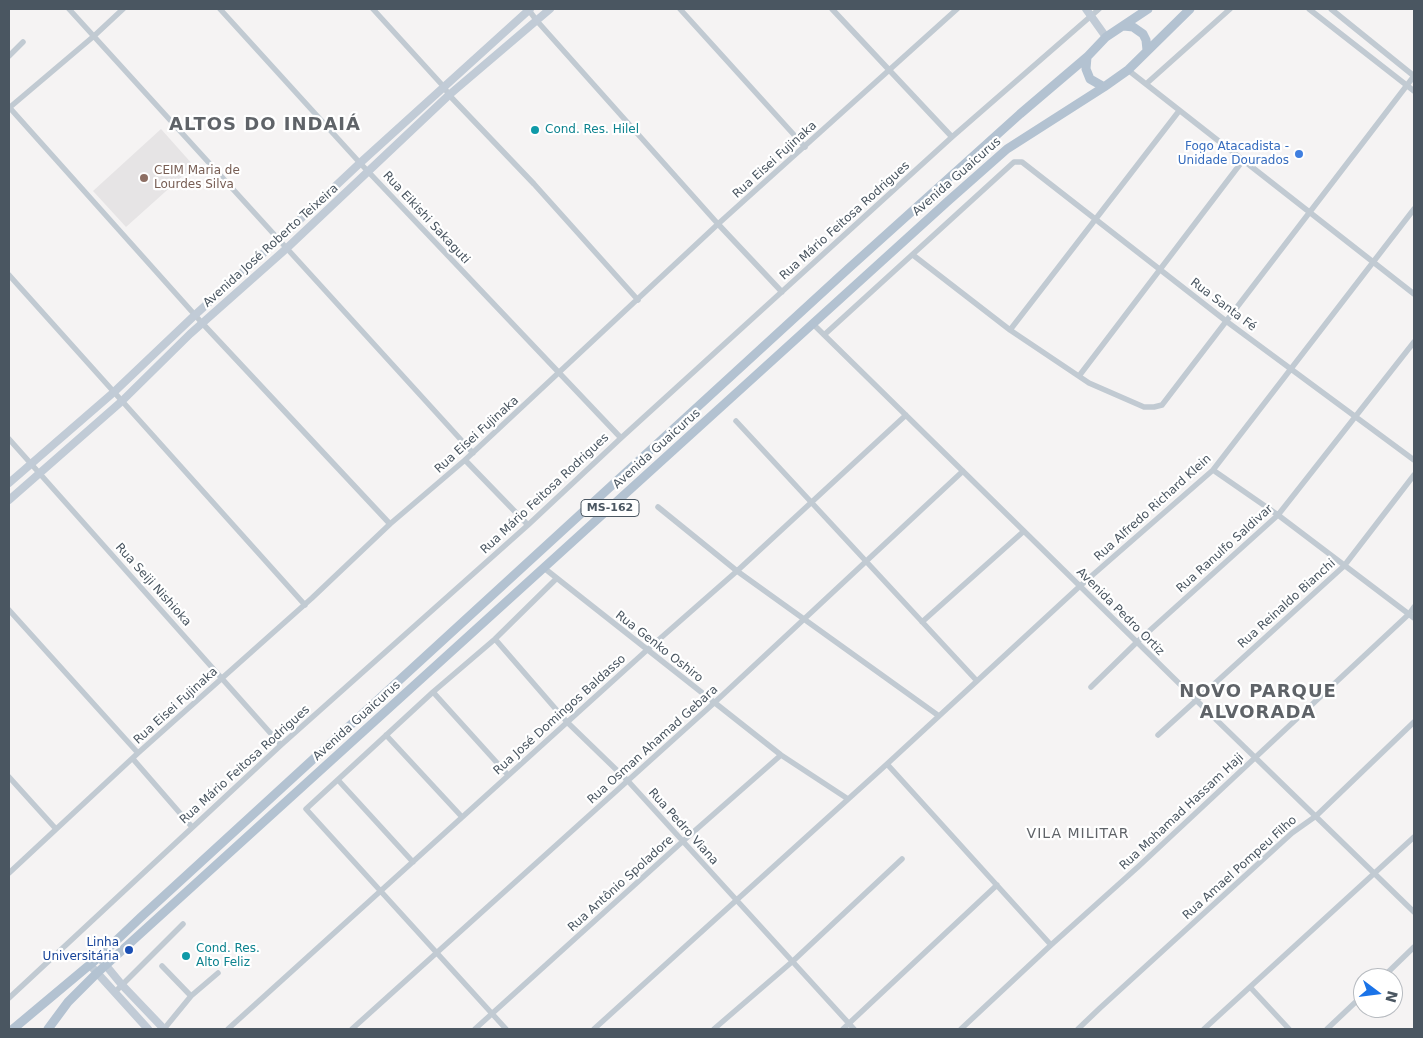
<!DOCTYPE html>
<meta charset="utf-8">
<style>
body{margin:0}
#map{position:relative;width:1423px;height:1038px;overflow:hidden;background:#f5f3f3;font-family:"DejaVu Sans",sans-serif}
canvas{display:block}
.frame{position:absolute;inset:0;border:10px solid #4a5661;pointer-events:none}
.north{position:absolute;left:1353px;top:968px;width:50px;height:50px;box-sizing:border-box;background:#fff;border:1px solid #b7bbc0;border-radius:50%;rotate:105deg;font-size:14px;font-weight:700;line-height:20px;text-align:center;color:#4a5661}
.north::after{content:'';display:block;margin:auto;width:18px;height:22px;background:#1a73e8;clip-path:polygon(50% 0,100% 100%,50% 72%,0 100%)}
</style>
<div id="map">
<canvas width="1423" height="1038"></canvas>
<div class="frame"></div>
<div class="north">N</div>
</div>
<script>
const ctx = document.querySelector('canvas').getContext('2d');
ctx.lineJoin = 'round';
function fillPath(path, color) {
  ctx.fillStyle = color;
  ctx.fill(path, 'evenodd');
}
function poly(rows) {
  const path = new Path2D();
  for (const r of rows) {
    path.moveTo(r[0], r[1]);
    for (let i = 2; i < r.length; i += 2) path.lineTo(r[i], r[i + 1]);
  }
  return path;
}
function trace(path, color, width, dash) {
  ctx.strokeStyle = color;
  ctx.lineWidth = width;
  ctx.lineCap = dash ? 'butt' : 'round';
  ctx.setLineDash(dash || []);
  ctx.stroke(path);
}
function write(font, color, halo, rows, align = 'center') {
  ctx.font = font + ' "DejaVu Sans",sans-serif';
  ctx.lineWidth = 4.5;
  ctx.setLineDash([]);
  ctx.textBaseline = 'middle';
  ctx.strokeStyle = halo;
  ctx.fillStyle = color;
  for (const [text, x, y, turn = 0] of rows) {
    ctx.save();
    ctx.translate(x, y);
    ctx.rotate((+turn || 0) * Math.PI / 180);
    ctx.textAlign = isNaN(turn) ? turn : align;
    if (halo) ctx.strokeText(text, 0, 0);
    ctx.fillText(text, 0, 0);
    ctx.restore();
  }
}
const education = poly([
 [161,129,194,166,126,227,93,191]
]);
const street = poly([
 [69,9,473,453],
 [220,9,360,163,621,438],
 [373,9,444,87,449,95,534,184,638,300],
 [528,9,537,21,718,224,782,292],
 [680,9,805,147],
 [832,9,952,137],
 [1309,9,1414,91],
 [1331,9,1414,76],
 [9,56,23,42],
 [1128,70,1414,294],
 [1146,84,1230,9],
 [9,107,203,324,390,524],
 [9,108,94,36,123,9],
 [913,255,1010,330,1089,383,1144,407,1154,407,1162,405,1414,76],
 [9,275,305,605],
 [813,324,1196,700,1414,912],
 [1010,330,1179,111],
 [824,335,1014,162,1022,162,1226,321,1414,460],
 [1079,376,1244,159],
 [736,421,977,681],
 [9,439,281,745],
 [465,460,528,525],
 [1213,470,1278,515,1414,618],
 [658,507,737,571,939,716],
 [544,568,781,755,848,799],
 [9,610,138,753],
 [922,622,1024,531],
 [495,639,567,722,628,781,854,1029],
 [1091,687,1137,642,1278,515,1414,342],
 [433,692,508,775],
 [386,735,462,817],
 [1158,735,1344,566,1414,475],
 [133,759,192,827],
 [887,764,1051,945],
 [9,777,56,829],
 [338,780,413,862],
 [9,873,138,753,312,598,390,524,465,460,718,224,957,9],
 [162,966,191,996],
 [1382,978,1414,947],
 [1250,987,1289,1029],
 [115,992,183,924],
 [9,998,281,745,528,525,621,438,952,137,1099,9],
 [164,1029,191,996,218,973],
 [228,1029,647,650,737,571,906,415],
 [352,1029,714,703,963,471],
 [475,1029,682,842,781,755],
 [506,1029,306,809,433,692,495,639,556,579],
 [594,1029,887,764,1080,586,1213,470,1414,209],
 [714,1029,793,961,902,859],
 [843,1029,997,885],
 [961,1029,1051,945,1139,866,1409,614,1414,607],
 [1078,1029,1100,1008,1292,833,1316,816,1414,722],
 [1204,1029,1414,837],
 [1327,1029,1363,995]
]);
const secondary = poly([
 [1086,9,1106,37],
 [9,483,114,392,196,314,278,240,360,163,530,9],
 [9,500,122,401,190,334,287,248,449,95,550,9],
 [99,957,122,985,164,1029],
 [90,965,148,1029]
]);
const primary = poly([
 [1124,26,1133,27,1143,34,1146,40,1147,50],
 [1087,57,1086,69,1090,79,1104,87],
 [13,1029,99,957,141,917,849,268,1020,114,1087,57,1106,37,1148,9],
 [48,1029,68,1002,97,973,947,202,1007,149,1104,87,1128,70,1190,9]
]);
const markers = [
 [535,130,5,"#0f9aa8"],
 [1299,154,5,"#3f7fe0"],
 [144,178,5,"#8d6e63"],
 [129,950,5,"#1a4fb4"],
 [186,956,5,"#0f9aa8"]
];
const shields = [
 [610,508,58]
];
const shieldNames = [
 ["MS-162",610,508]
];
const cultureNames = [
 ["Cond. Res. Hilel",545,130],
 ["Cond. Res.",196,949],
 ["Alto Feliz",196,963]
];
const shopNames = [
 ["Fogo Atacadista -",1289,147],
 ["Unidade Dourados",1289,161]
];
const streetNames = [
 ["Rua Eisei Fujinaka",775,160,-42],
 ["Avenida Guaicurus",957,177,-41],
 ["Rua Eikishi Sakaguti",426,218,47],
 ["Rua Mário Feitosa Rodrigues",845,221,-42],
 ["Avenida José Roberto Teixeira",271,246,-42],
 ["Rua Santa Fé",1223,305,37],
 ["Rua Eisei Fujinaka",477,435,-42],
 ["Avenida Guaicurus",657,449,-42],
 ["Rua Mário Feitosa Rodrigues",545,494,-43],
 ["Rua Alfredo Richard Klein",1153,508,-42],
 ["Rua Ranulfo Saldivar",1225,549,-42],
 ["Rua Seiji Nishioka",153,585,48],
 ["Rua Reinaldo Bianchi",1287,604,-42],
 ["Avenida Pedro Ortiz",1120,612,45],
 ["Rua Genko Oshiro",659,647,38],
 ["Rua Eisei Fujinaka",176,706,-42],
 ["Rua José Domingos Baldasso",560,715,-42],
 ["Avenida Guaicurus",357,721,-42],
 ["Rua Osman Ahamad Gebara",653,745,-42],
 ["Rua Mário Feitosa Rodrigues",245,765,-42],
 ["Rua Mohamad Hassam Haji",1182,812,-43],
 ["Rua Pedro Viana",683,827,48],
 ["Rua Amael Pompeu Filho",1240,868,-42],
 ["Rua Antônio Spoladore",621,884,-42]
];
const educationNames = [
 ["CEIM Maria de",154,171],
 ["Lourdes Silva",154,185]
];
const transitNames = [
 ["Linha",119,943],
 ["Universitária",119,957]
];
const neighbourhoodNames = [
 ["VILA MILITAR",1078,834]
];
const districtNames = [
 ["ALTOS DO INDAIÁ",265,125],
 ["NOVO PARQUE",1258,692],
 ["ALVORADA",1258,713]
];
fillPath(education, '#e6e4e5');
trace(street, '#c1cad2', 5.5);
trace(secondary, '#c1cbd6', 8);
trace(primary, '#b3c2d1', 9);
for (const [x, y, r, color] of markers) {
  const dot = new Path2D();
  dot.arc(x, y, r, 0, 2 * Math.PI);
  ctx.fillStyle = color;
  ctx.fill(dot);
  trace(dot, '#fff', 2);
}
for (const [x, y, w] of shields) {
  const box = new Path2D();
  box.roundRect(x - w / 2, y - 8.5, w, 17, 4);
  ctx.fillStyle = '#fff';
  ctx.fill(box);
  trace(box, '#4a5661', 1);
}
write('bold 11px', '#4a5661', null, shieldNames);
write('12px', '#0d838f', '#fff', cultureNames, 'left');
write('12px', '#366cbe', '#fff', shopNames, 'right');
write('12px', '#4a5661', '#fff', streetNames);
write('12px', '#785e54', '#fff', educationNames, 'left');
write('12px', '#164399', '#fff', transitNames, 'right');
ctx.letterSpacing = '1px';
write('14px', '#5f6368', '#fff', neighbourhoodNames);
ctx.letterSpacing = '0px';
ctx.letterSpacing = '1px';
write('bold 18px', '#5f6368', '#fff', districtNames);
ctx.letterSpacing = '0px';
</script>
